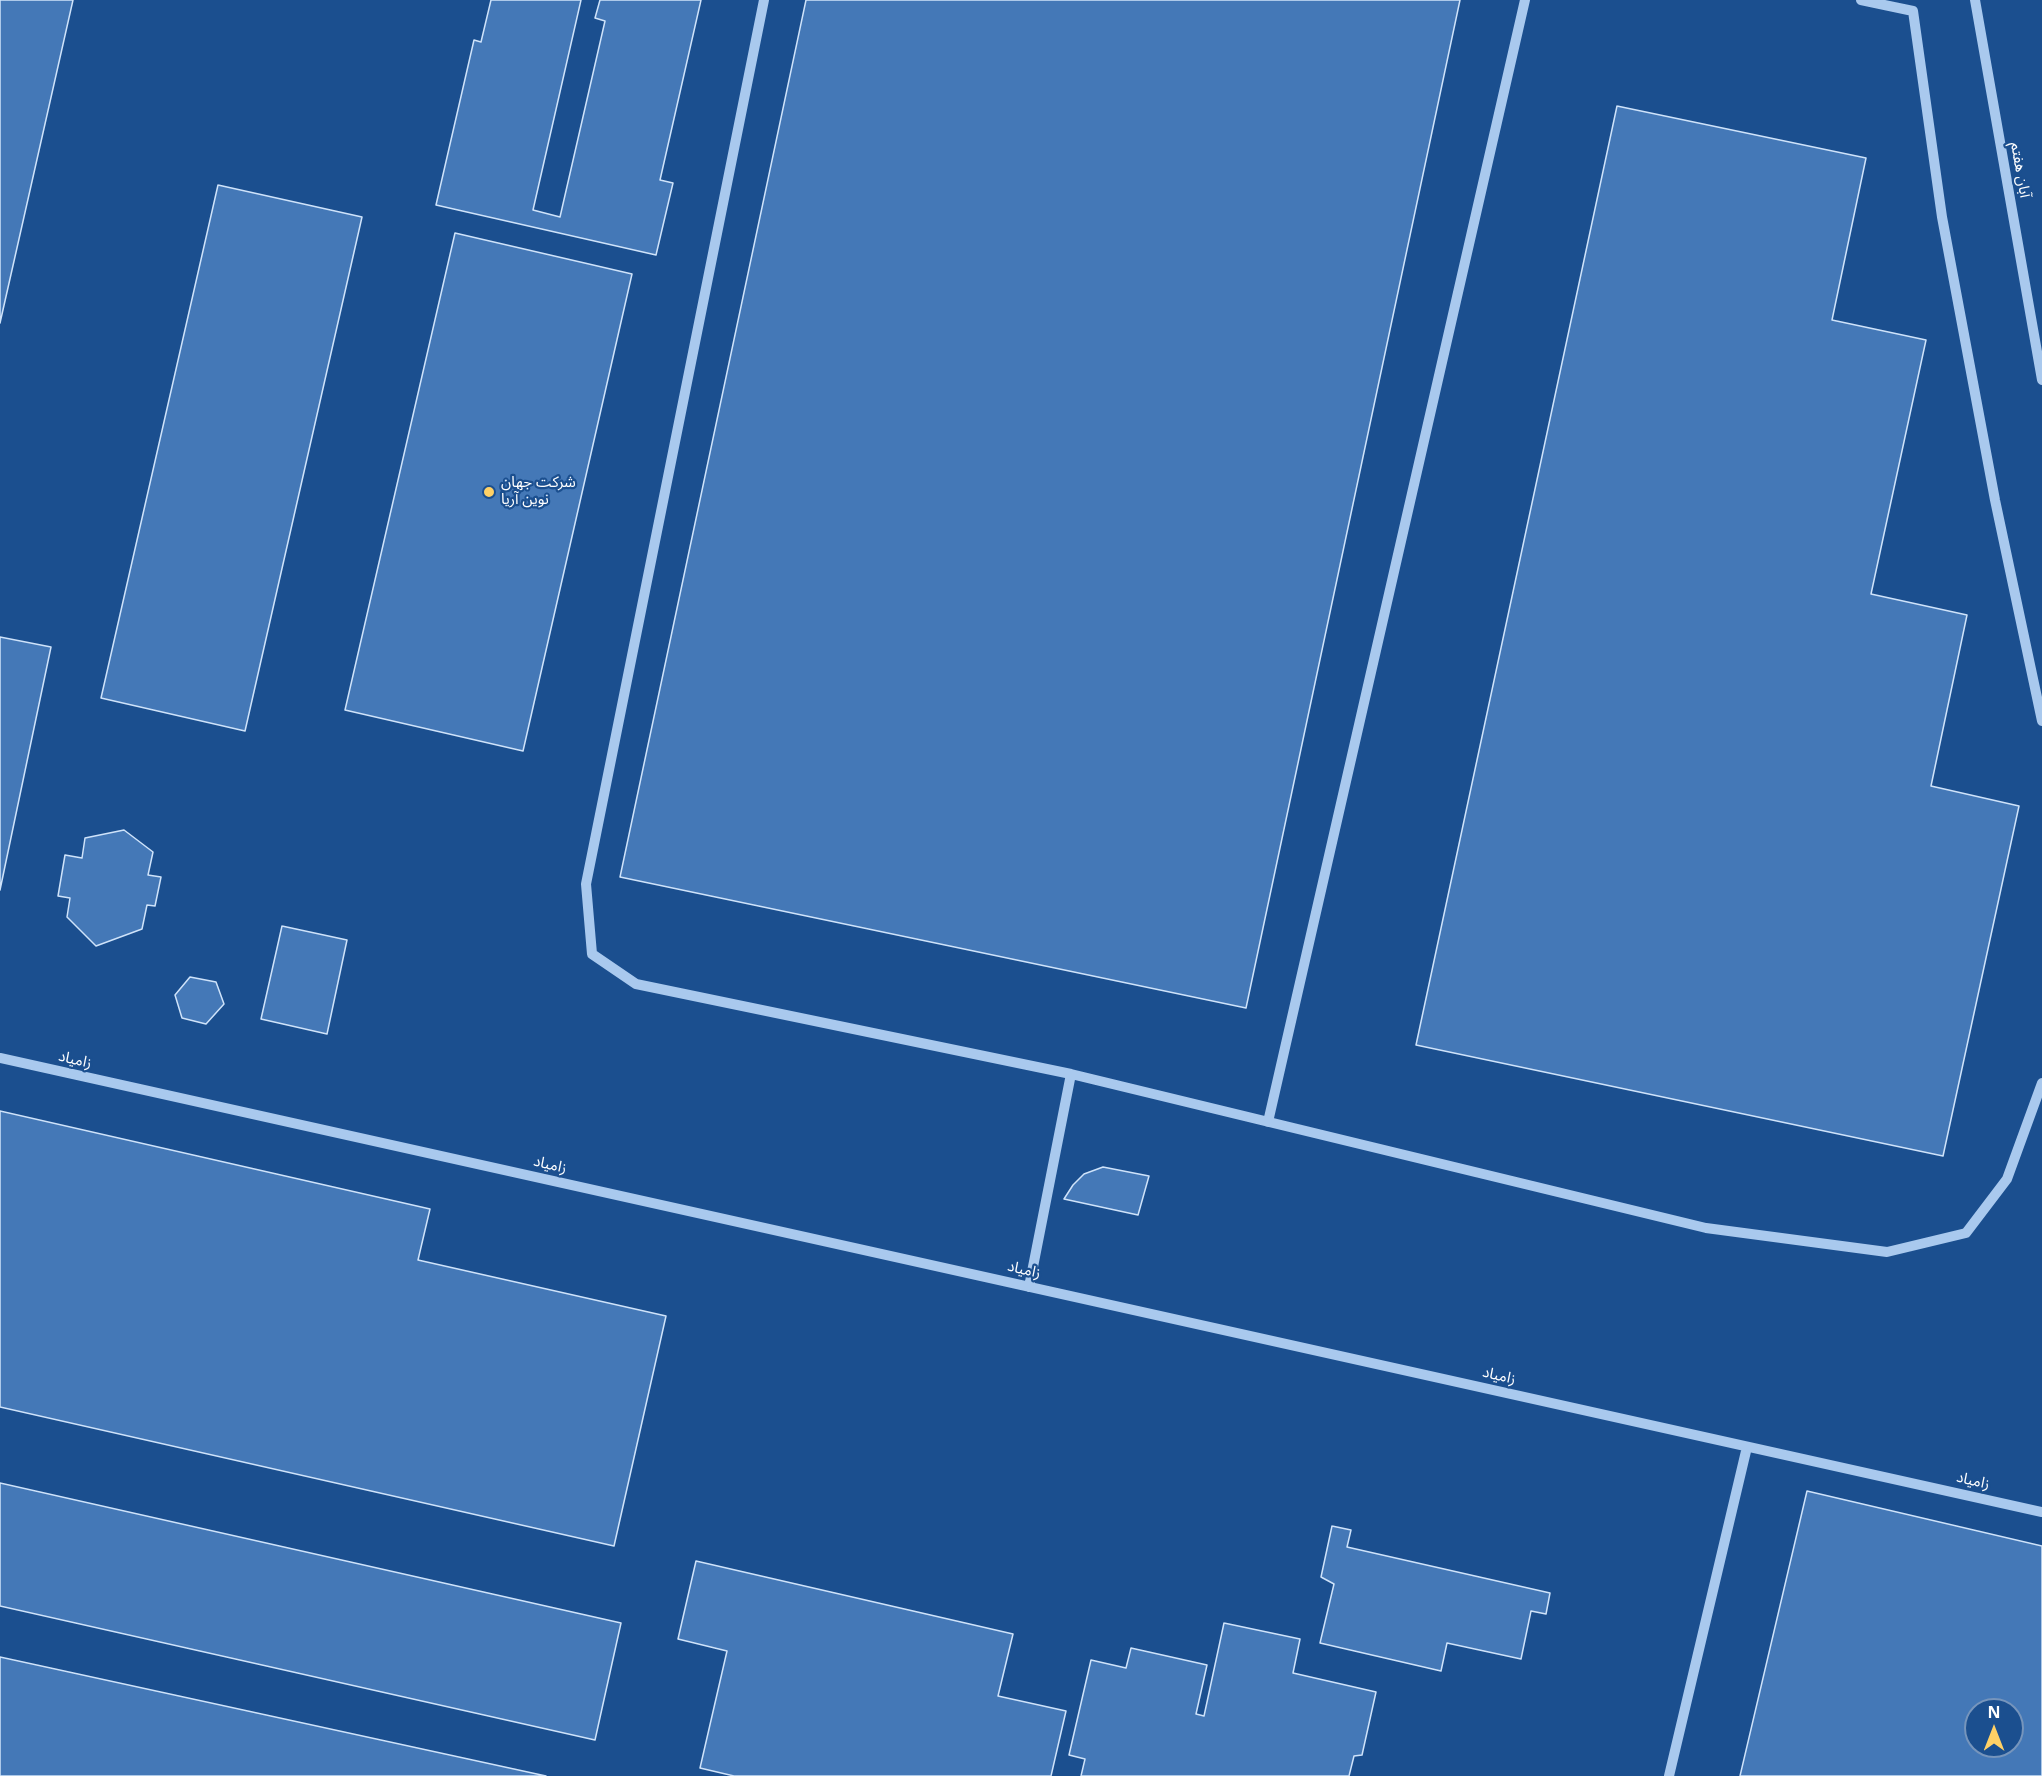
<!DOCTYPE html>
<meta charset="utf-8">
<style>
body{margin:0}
#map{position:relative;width:2042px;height:1776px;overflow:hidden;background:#1b4f8f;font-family:"Noto Sans",sans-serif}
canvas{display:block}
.north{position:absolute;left:1964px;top:1698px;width:60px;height:60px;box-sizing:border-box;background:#1b4f8f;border:2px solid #7695bc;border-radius:50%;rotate:0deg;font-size:16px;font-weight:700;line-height:24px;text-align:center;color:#fff}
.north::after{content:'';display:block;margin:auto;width:21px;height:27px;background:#ffd166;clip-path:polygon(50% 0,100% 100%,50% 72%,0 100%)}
</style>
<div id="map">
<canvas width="2042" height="1776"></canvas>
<div class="north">N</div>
</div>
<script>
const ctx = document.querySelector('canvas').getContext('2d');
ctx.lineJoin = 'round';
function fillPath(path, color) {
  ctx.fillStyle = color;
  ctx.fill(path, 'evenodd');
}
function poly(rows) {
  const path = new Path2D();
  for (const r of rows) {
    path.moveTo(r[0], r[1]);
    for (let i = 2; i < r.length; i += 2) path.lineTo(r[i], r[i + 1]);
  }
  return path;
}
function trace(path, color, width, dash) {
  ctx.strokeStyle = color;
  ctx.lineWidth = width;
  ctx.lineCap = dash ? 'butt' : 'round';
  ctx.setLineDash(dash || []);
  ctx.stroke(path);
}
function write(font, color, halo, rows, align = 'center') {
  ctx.font = font + ' "Noto Sans","Noto Sans Arabic",sans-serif';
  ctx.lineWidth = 4.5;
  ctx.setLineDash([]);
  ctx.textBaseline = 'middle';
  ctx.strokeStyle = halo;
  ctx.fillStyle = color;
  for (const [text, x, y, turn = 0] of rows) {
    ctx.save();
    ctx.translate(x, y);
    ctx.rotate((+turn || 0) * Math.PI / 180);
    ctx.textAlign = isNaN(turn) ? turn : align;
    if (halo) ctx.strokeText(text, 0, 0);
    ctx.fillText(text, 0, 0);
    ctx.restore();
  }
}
const building = poly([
 [0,0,73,0,0,323,0,0],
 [491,0,581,0,533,210,560,217,605,21,595,18,600,0,701,0,660,180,673,183,656,255,436,205,474,40,481,42,491,0],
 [806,0,1460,0,1246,1008,620,877,806,0],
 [1617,106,1866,158,1832,320,1926,340,1871,594,1967,615,1931,786,2019,806,1943,1156,1416,1045,1617,106],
 [218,185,362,217,245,731,101,698,218,185],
 [455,233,632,274,523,751,345,710,455,233],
 [0,637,51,647,0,890,0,637],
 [124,830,153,852,148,875,161,877,155,906,147,905,142,929,96,946,67,917,70,898,58,896,65,855,82,858,85,838,124,830],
 [282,926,347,940,327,1034,261,1019,282,926],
 [190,977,216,982,224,1004,206,1024,182,1018,175,995,190,977],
 [0,1111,430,1209,418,1260,666,1316,614,1546,0,1407,0,1111],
 [1103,1167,1149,1176,1138,1215,1064,1199,1073,1185,1084,1174,1103,1167],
 [0,1483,621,1623,595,1740,0,1606,0,1483],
 [1807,1491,2042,1546,2042,1776,1740,1776,1807,1491],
 [1976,1710,2012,1710,2012,1746,1976,1746,1976,1710],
 [1332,1526,1351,1530,1347,1547,1550,1593,1546,1614,1531,1611,1521,1659,1447,1643,1441,1671,1320,1643,1334,1584,1321,1577,1332,1526],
 [696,1561,1013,1634,998,1696,1066,1711,1051,1776,734,1776,700,1768,727,1651,678,1639,696,1561],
 [1224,1623,1300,1639,1293,1673,1376,1692,1362,1755,1354,1756,1349,1776,1081,1776,1085,1759,1069,1755,1091,1660,1126,1668,1131,1648,1207,1665,1196,1714,1204,1716,1224,1623],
 [0,1657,546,1776,0,1776,0,1657]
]);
const minor = poly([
 [764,0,586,884,592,954,636,984,1071,1074,1706,1228,1887,1252,1966,1233,2007,1179,2042,1083],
 [1861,0,1913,11,1942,217,1995,500,2042,721],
 [1975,0,2042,380],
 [0,1058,2042,1512],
 [1268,1122,1525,0],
 [1029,1287,1071,1074],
 [1669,1776,1747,1447]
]);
const markers = [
 [489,492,6,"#ffd166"]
];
const streetNames = [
 ["آبان هفتم",2020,170,80],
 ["زامیاد",75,1060,13],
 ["زامیاد",550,1165,13],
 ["زامیاد",1024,1270,13],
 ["زامیاد",1499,1376,13],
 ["زامیاد",1973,1481,13]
];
const poiNames = [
 ["شرکت جهان",501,483],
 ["نوین آریا",501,500]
];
fillPath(building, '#4478b7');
trace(building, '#cfe3fa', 1.5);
trace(minor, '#a9c9ee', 10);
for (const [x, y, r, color] of markers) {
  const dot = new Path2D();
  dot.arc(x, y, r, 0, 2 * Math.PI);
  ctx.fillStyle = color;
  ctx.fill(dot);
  trace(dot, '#1b4f8f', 2);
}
write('15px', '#fff', '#1b4f8f', streetNames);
write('15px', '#fff', '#1b4f8f', poiNames, 'left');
</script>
